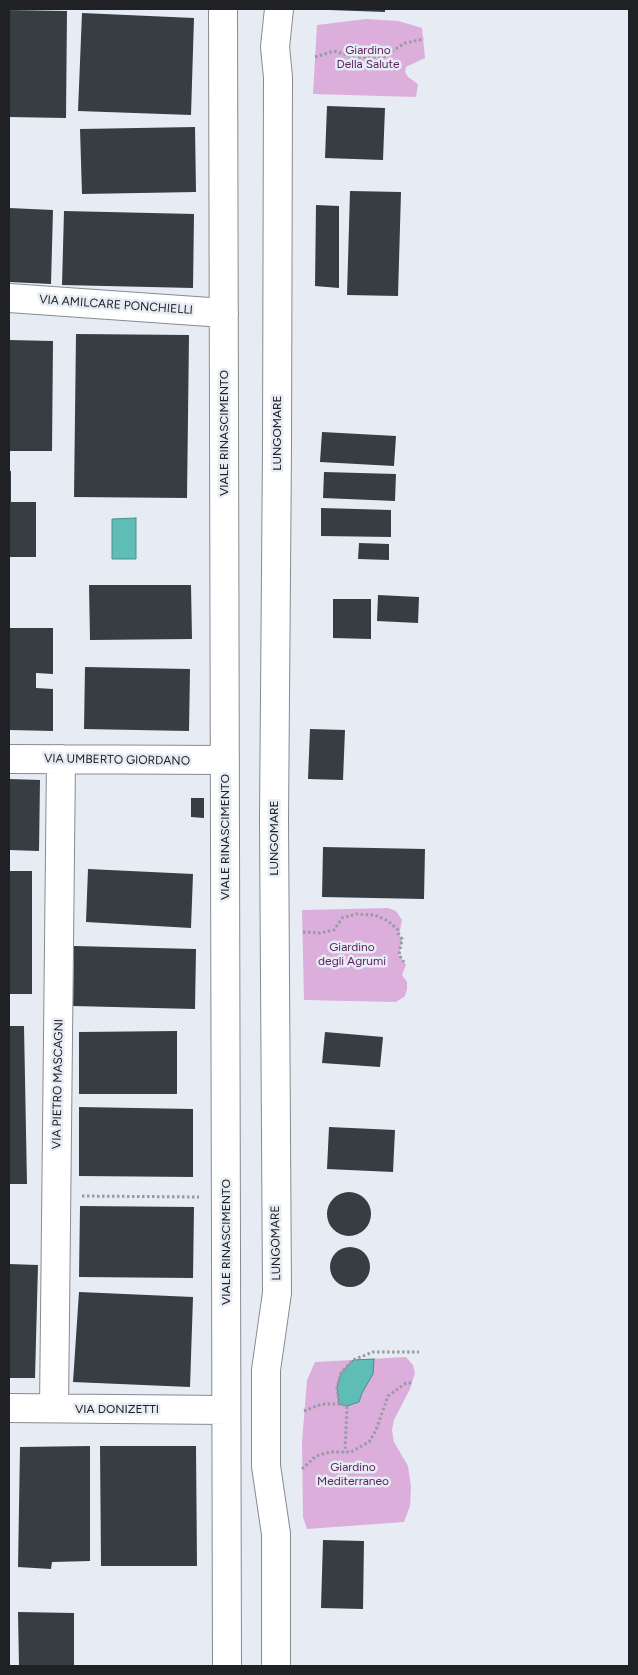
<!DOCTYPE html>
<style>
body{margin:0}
#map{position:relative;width:638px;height:1675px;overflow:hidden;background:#e7ecf4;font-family:Figtree,sans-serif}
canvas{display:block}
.frame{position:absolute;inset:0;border:10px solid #202124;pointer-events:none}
</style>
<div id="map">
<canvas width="638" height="1675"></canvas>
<div class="frame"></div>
</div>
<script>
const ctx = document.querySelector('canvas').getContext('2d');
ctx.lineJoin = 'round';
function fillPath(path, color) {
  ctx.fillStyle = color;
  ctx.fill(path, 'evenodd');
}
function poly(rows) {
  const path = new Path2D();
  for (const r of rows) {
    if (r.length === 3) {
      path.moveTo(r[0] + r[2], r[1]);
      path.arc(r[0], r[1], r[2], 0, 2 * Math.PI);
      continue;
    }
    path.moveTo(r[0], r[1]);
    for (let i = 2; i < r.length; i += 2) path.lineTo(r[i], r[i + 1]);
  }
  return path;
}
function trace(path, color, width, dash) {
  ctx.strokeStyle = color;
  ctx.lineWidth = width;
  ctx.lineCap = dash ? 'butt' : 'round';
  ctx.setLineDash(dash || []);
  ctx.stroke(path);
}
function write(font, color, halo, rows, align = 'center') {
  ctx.font = font + ' Figtree,sans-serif';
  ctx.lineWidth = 5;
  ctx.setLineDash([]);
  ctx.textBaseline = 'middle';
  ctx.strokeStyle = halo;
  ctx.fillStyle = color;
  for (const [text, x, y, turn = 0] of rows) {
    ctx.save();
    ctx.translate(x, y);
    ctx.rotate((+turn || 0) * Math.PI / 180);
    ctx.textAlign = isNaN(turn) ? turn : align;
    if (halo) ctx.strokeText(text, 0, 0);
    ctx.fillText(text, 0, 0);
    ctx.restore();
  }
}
const green = poly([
 [366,19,398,21,422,28,425,58,406,67,405,72,408,77,418,84,416,97,313,94,317,25],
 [388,908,396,911,402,920,399,935,402,939,399,955,406,965,402,975,407,982,407,989,405,996,396,1002,304,1000,302,910],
 [406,1357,413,1365,415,1373,410,1389,394,1420,392,1430,394,1442,408,1466,411,1487,410,1506,404,1522,307,1529,303,1517,302,1442,307,1380,315,1362]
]);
const water = poly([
 [136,518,136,559,112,559,112,519,136,518],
 [374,1359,373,1374,362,1393,359,1402,347,1406,339,1404,337,1387,341,1373,353,1360,374,1359]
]);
const building = poly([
 [329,9,385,9,385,12,329,10],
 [9,10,67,11,66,118,9,117],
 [82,13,194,18,191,115,78,111],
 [327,106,385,108,383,160,325,158],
 [195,127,196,192,82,194,80,129],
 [350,191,401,192,398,296,347,295],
 [316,205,339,206,339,288,315,286],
 [9,208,53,210,51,284,9,282],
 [64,211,194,214,193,288,62,285],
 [76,334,189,335,187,498,74,497],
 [9,340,53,341,52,451,9,451],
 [322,432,396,436,394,466,320,462],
 [9,471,11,471,11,502,36,502,36,557,9,557],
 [324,472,396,474,395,501,323,498],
 [321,508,391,510,391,537,321,536],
 [359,543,389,544,389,560,358,559],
 [89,585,191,585,192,639,90,640],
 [378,595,419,597,418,623,377,621],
 [333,599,371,599,371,639,333,638],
 [9,628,53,628,53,674,36,673,36,688,53,689,53,731,9,730],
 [85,667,190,669,189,731,84,729],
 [310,729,345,730,343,780,308,779],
 [9,779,40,780,39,851,9,850],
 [191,798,204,798,204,818,191,817],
 [323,847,425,849,424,899,322,897],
 [88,869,193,874,191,928,86,922],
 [9,871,32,871,32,994,9,994],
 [74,946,196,949,195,1009,73,1006],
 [9,1026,24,1026,27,1184,9,1184],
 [177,1031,177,1094,79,1094,79,1032],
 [325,1032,383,1037,380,1067,322,1063],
 [79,1107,193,1109,193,1177,79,1176],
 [329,1127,395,1130,393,1172,327,1169],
 [349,1214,22],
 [80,1206,194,1207,193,1278,79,1277],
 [350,1267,20],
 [9,1264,38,1265,35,1378,9,1378],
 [79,1292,193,1297,190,1387,73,1382],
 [90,1446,90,1561,52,1562,51,1569,18,1567,20,1447],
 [100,1446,196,1446,197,1566,101,1566],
 [323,1540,364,1541,363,1609,321,1608],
 [18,1612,74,1613,74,1666,19,1666]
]);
const path = poly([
 [315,57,334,51,354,57,383,57,405,43,424,39],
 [303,932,320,933,334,930,342,918,356,914,375,915,388,921,398,930,399,935,402,939,399,955,404,962],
 [82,1196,199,1197],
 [339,1404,337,1387,341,1373,353,1360,373,1352,419,1352],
 [304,1411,322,1404,339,1404,347,1406,345,1452],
 [302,1469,316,1456,330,1452,351,1452,369,1442,376,1430,388,1396,406,1383,412,1383]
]);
const minor = poly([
 [223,9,227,1666],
 [9,298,224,313],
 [9,759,225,760],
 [9,1408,226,1410],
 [54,1408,61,759],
 [276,1666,276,1534,266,1466,266,1370,277,1293,274,819,277,448,278,77,275,47,279,9]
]);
const parkNames = [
 ["Giardino",368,50],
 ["Della Salute",368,64],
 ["Giardino",352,947],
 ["degli Agrumi",352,961],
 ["Giardino",353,1467],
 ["Mediterraneo",353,1481]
];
const streetNames = [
 ["VIA AMILCARE PONCHIELLI",116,305,4],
 ["VIALE RINASCIMENTO",224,433,-90],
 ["LUNGOMARE",277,433,-90],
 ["VIA UMBERTO GIORDANO",117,760,1],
 ["VIALE RINASCIMENTO",225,837,-90],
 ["LUNGOMARE",274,838,-90],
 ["VIA PIETRO MASCAGNI",58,1084,-89],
 ["VIALE RINASCIMENTO",226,1242,-90],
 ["LUNGOMARE",276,1243,-91],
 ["VIA DONIZETTI",117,1409]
];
fillPath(green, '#dcaedb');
fillPath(water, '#5fbdb8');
trace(water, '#4c8e8c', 1);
fillPath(building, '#363e41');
trace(minor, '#868b92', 30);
trace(path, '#989ba1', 3, [2.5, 2.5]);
trace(minor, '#fff', 28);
write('12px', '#5b1f5c', '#e7ecf4', parkNames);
write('12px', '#202124', '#e7ecf4', streetNames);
</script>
